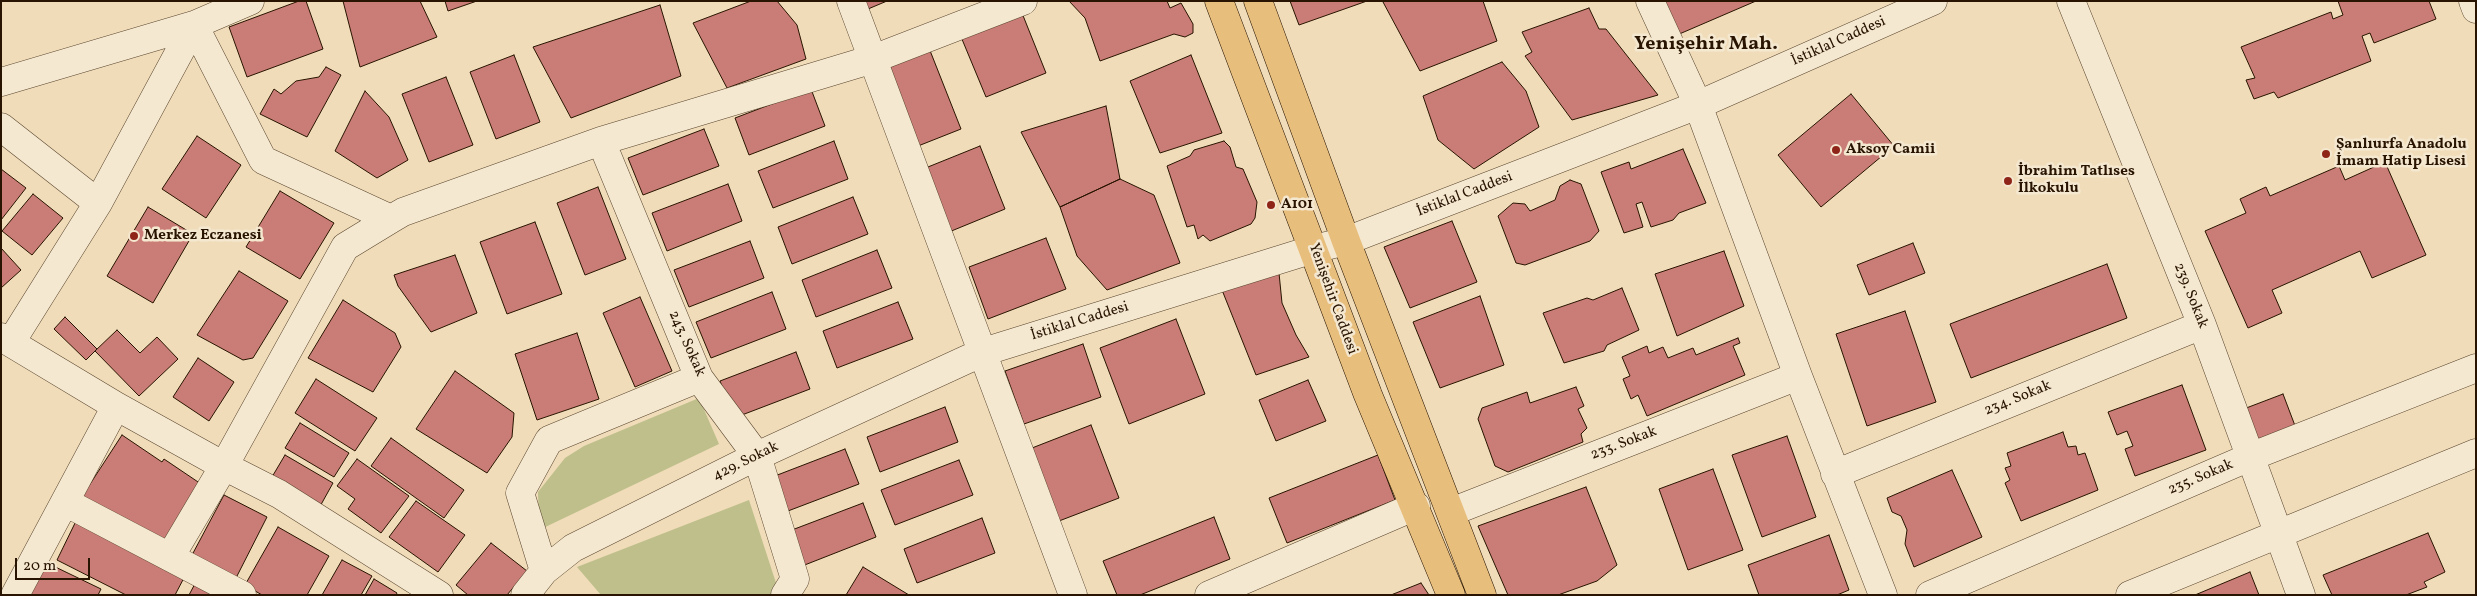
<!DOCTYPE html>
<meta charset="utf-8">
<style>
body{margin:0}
#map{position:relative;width:2477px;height:596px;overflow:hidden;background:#f0dcb8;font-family:Vollkorn,serif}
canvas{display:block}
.frame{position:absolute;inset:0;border:2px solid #281401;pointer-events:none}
.scale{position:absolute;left:15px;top:558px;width:75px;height:22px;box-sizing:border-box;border:2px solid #281401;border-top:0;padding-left:6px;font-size:15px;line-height:18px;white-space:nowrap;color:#281401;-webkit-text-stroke:4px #f5e8d1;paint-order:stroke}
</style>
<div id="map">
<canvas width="2477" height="596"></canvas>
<div class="frame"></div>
<div class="scale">20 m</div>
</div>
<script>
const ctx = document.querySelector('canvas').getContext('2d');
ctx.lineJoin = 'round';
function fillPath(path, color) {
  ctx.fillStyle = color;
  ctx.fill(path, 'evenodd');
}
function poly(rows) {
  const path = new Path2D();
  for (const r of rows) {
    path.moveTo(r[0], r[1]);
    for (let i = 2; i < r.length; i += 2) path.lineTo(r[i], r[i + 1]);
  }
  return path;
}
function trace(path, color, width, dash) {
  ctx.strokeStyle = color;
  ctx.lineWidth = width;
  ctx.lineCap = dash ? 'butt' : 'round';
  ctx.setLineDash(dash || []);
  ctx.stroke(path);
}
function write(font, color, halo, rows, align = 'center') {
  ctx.font = font + ' Vollkorn,serif';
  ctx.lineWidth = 5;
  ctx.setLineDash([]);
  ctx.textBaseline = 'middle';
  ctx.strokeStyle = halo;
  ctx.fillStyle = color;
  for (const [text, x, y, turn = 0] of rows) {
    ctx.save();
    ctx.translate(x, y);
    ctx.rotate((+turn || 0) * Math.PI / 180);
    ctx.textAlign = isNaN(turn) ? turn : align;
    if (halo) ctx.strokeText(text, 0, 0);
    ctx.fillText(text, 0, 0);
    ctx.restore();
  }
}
const green = poly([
 [699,398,719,444,539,530,538,492,565,458,584,446],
 [749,500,777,586,772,595,601,595,577,567]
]);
const building = poly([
 [299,1,306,1,323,49,247,77,229,27,299,1],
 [343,1,420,1,437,37,360,67,343,1],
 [445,1,477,1,448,11,445,1],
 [751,1,777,1,797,25,806,59,727,88,693,23,751,1],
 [857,1,887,1,868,9,857,1],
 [1069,1,1167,1,1170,8,1181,3,1193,24,1193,33,1185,37,1174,34,1100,61,1085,18,1069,1],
 [1290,1,1367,1,1299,25,1290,1],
 [1386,1,1483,1,1497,41,1420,71,1383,2,1386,1],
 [1663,1,1756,1,1677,35,1663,1],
 [2338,1,2429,1,2436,19,2374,43,2370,33,2362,36,2371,61,2278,98,2274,92,2254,99,2246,80,2255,78,2241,47,2331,12,2333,19,2343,15,2338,1],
 [660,5,681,76,571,118,533,47,660,5],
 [1020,8,1046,73,986,97,959,32,1020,8],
 [1589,8,1599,29,1606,29,1658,95,1572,120,1525,56,1532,52,1522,32,1589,8],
 [929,48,961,129,918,146,886,65,929,48],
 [514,55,540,122,496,139,470,72,514,55],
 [1191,55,1222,133,1160,153,1130,81,1191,55],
 [1502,62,1526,91,1539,127,1474,169,1438,140,1423,96,1502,62],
 [326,67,341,75,307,137,260,114,274,89,281,94,296,81,319,77,326,67],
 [446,77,473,145,429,162,402,94,446,77],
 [811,89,825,126,749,155,735,118,811,89],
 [365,91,389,117,408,160,377,178,335,151,365,91],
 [1851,94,1894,146,1821,207,1778,155,1851,94],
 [1106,106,1120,179,1060,207,1021,132,1106,106],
 [704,129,719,166,643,195,628,158,704,129],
 [197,136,241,165,206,218,162,189,197,136],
 [834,141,848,179,773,208,758,171,834,141],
 [1224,141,1230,147,1236,167,1243,169,1257,202,1255,218,1251,224,1210,241,1203,235,1198,239,1194,225,1187,227,1167,166,1190,156,1194,150,1224,141],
 [980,146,1005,209,949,232,923,169,980,146],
 [1683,149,1706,203,1679,213,1673,220,1651,227,1642,202,1636,204,1643,227,1624,233,1601,172,1629,162,1631,169,1683,149],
 [2385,162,2426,255,2372,278,2360,251,2272,290,2282,313,2248,328,2205,231,2246,213,2240,199,2266,187,2270,196,2339,166,2345,180,2385,162],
 [1,169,26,188,1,220,1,169],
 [1120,179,1154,195,1180,263,1107,290,1077,256,1060,207,1120,179],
 [1570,180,1581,184,1599,231,1590,241,1525,265,1516,263,1498,216,1513,203,1525,204,1530,211,1555,200,1560,186,1570,180],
 [728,184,742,221,667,251,652,213,728,184],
 [598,187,626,259,585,275,557,203,598,187],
 [280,191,334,223,300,279,246,247,280,191],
 [33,194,63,218,32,255,2,231,33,194],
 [853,197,868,234,792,264,778,227,853,197],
 [148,207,193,234,153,303,107,276,148,207],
 [1452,221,1477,282,1410,308,1384,247,1452,221],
 [535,222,562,294,507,314,480,242,535,222],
 [1046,238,1066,289,988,319,969,267,1046,238],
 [750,241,764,278,689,307,674,270,750,241],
 [1913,243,1925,273,1869,295,1857,265,1913,243],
 [1,248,21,270,1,288,1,248],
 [877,250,892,288,816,317,802,280,877,250],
 [1724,251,1744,306,1677,336,1655,274,1724,251],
 [455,255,477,313,431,332,398,286,394,275,455,255],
 [2107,264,2127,318,1971,378,1950,324,2107,264],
 [239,271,288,301,253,358,243,360,197,335,239,271],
 [1279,273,1282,303,1296,335,1309,357,1256,375,1222,290,1279,273],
 [1622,288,1639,330,1607,345,1604,351,1564,363,1543,313,1587,298,1593,300,1622,288],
 [772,292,786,329,711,358,696,322,772,292],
 [1480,296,1504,365,1440,388,1413,322,1480,296],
 [640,297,672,371,635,387,603,313,640,297],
 [343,300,395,333,401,347,373,392,308,358,343,300],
 [898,302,913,339,837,368,823,331,898,302],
 [1905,311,1936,402,1867,426,1836,334,1905,311],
 [65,317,97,349,86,360,54,329,65,317],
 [1176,319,1205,394,1129,424,1100,348,1176,319],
 [117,330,140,353,157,337,178,359,139,396,95,351,117,330],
 [577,333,599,399,537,420,515,354,577,333],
 [1738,338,1740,343,1733,346,1745,375,1647,416,1638,395,1631,399,1623,379,1630,376,1622,357,1647,346,1649,353,1663,347,1668,358,1693,348,1696,355,1738,338],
 [1083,344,1101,397,1024,424,1005,371,1083,344],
 [796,352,810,389,734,418,720,381,796,352],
 [198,358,234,382,209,421,173,397,198,358],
 [455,371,514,413,512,437,487,473,416,429,455,371],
 [316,379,377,418,355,451,295,413,316,379],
 [1308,380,1326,421,1276,441,1259,400,1308,380],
 [2182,385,2206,450,2135,476,2125,449,2133,446,2127,431,2117,435,2108,412,2182,385],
 [1576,387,1584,406,1578,409,1587,428,1581,434,1583,442,1508,472,1495,466,1478,419,1482,408,1527,392,1530,403,1576,387],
 [2283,394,2297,431,2255,447,2241,410,2283,394],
 [945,407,958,442,880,472,867,437,945,407],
 [300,423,349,453,334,477,285,448,300,423],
 [1091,425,1119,498,1059,521,1032,448,1091,425],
 [2063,432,2068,447,2076,446,2078,455,2085,453,2098,490,2021,521,2005,483,2010,480,2005,468,2011,466,2007,453,2063,432],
 [122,435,162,462,164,459,207,488,172,546,79,501,122,435],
 [1787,436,1816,517,1762,537,1732,455,1787,436],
 [391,438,464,490,444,518,371,466,391,438],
 [845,449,859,484,780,514,767,479,845,449],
 [285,455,333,483,318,510,269,482,285,455],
 [1378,455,1395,500,1287,543,1269,498,1378,455],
 [357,459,409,496,381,533,348,509,355,499,337,486,357,459],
 [959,460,973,495,895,525,881,490,959,460],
 [1713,469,1743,550,1688,570,1659,489,1713,469],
 [1952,470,1982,537,1914,567,1905,544,1907,530,1901,516,1892,512,1887,498,1952,470],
 [1586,487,1617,565,1597,581,1558,595,1508,595,1478,526,1586,487],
 [224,495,267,517,236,578,192,555,224,495],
 [416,501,465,535,438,572,389,537,416,501],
 [863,503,876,537,797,568,784,533,863,503],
 [1214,517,1230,559,1140,595,1117,595,1103,561,1214,517],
 [982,518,995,553,917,583,904,549,982,518],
 [77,519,186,574,175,595,126,595,57,560,77,519],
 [278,527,329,556,307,595,262,595,245,585,278,527],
 [2428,533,2445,572,2424,582,2427,587,2406,595,2332,595,2323,575,2428,533],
 [1829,535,1849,590,1837,595,1759,595,1748,565,1829,535],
 [491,543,527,571,507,595,468,595,456,585,491,543],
 [342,560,372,576,361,595,322,595,342,560],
 [45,562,101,589,98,595,30,595,45,562],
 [863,567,909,595,846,595,863,567],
 [2250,572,2259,595,2195,595,2250,572],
 [198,578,228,595,189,595,198,578],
 [374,579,397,593,396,595,365,595,374,579],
 [1421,583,1429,595,1391,595,1421,583]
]);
const minor = poly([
 [851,1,1073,595],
 [1650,1,1698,105,1798,376,1883,595],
 [2071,1,2202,325,2301,595],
 [2473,1,2476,9],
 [1,82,194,25,250,1],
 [1,127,98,203,194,25,263,160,391,219],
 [601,141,699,378,757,456,795,579,785,595],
 [1,337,116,406],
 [11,342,98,203],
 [1835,474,2202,325],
 [65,502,242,595],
 [1451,512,1798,376],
 [170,557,224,466,279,494,439,595],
 [544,571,520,493,549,440,699,378],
 [15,595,116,406,224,466,345,247,391,219,403,212,601,141,873,59,1023,1],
 [525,595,544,571,573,548,757,456,983,352,1314,249,1346,241,1698,105,1933,1],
 [1209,595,1416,506],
 [1930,595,2250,457,2476,368],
 [2130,595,2476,453]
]);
const major = poly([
 [1219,1,1368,395,1451,595],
 [1258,1,1346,241,1482,595]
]);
const markers = [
 [1836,150,5,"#8f2418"],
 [2326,154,5,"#8f2418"],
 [2008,181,5,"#8f2418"],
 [1271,205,5,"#8f2418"],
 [134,236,5,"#8f2418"]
];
const streetNames = [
 ["İstiklal Caddesi",1839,42,-24],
 ["İstiklal Caddesi",1465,195,-21],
 ["239. Sokak",2190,296,68],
 ["Yenişehir Caddesi",1332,299,70],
 ["İstiklal Caddesi",1080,322,-17],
 ["243. Sokak",686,344,66],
 ["234. Sokak",2018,399,-22],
 ["233. Sokak",1624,444,-21],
 ["429. Sokak",746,462,-26],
 ["235. Sokak",2201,478,-23]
];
const poiNames = [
 ["Şanlıurfa Anadolu",2336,145],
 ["İmam Hatip Lisesi",2336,162],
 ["Aksoy Camii",1846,150],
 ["İbrahim Tatlıses",2018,172],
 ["İlkokulu",2018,189],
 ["A101",1281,205],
 ["Merkez Eczanesi",144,236]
];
const districtNames = [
 ["Yenişehir Mah.",1706,45]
];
fillPath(green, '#bebf8b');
fillPath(building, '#ca7c76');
trace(building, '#281401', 1);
trace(minor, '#5a462f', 29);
trace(major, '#281401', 29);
trace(minor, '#f5e8d1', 28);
trace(major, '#e8be7c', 28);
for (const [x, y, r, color] of markers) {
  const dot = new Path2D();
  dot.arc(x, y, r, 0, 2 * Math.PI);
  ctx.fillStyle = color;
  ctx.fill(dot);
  trace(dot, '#f5e8d1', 2);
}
write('15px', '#281401', '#f5e8d1', streetNames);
write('bold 15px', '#281401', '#f5e8d1', poiNames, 'left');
write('bold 20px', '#281401', '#f5e8d1', districtNames);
</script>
